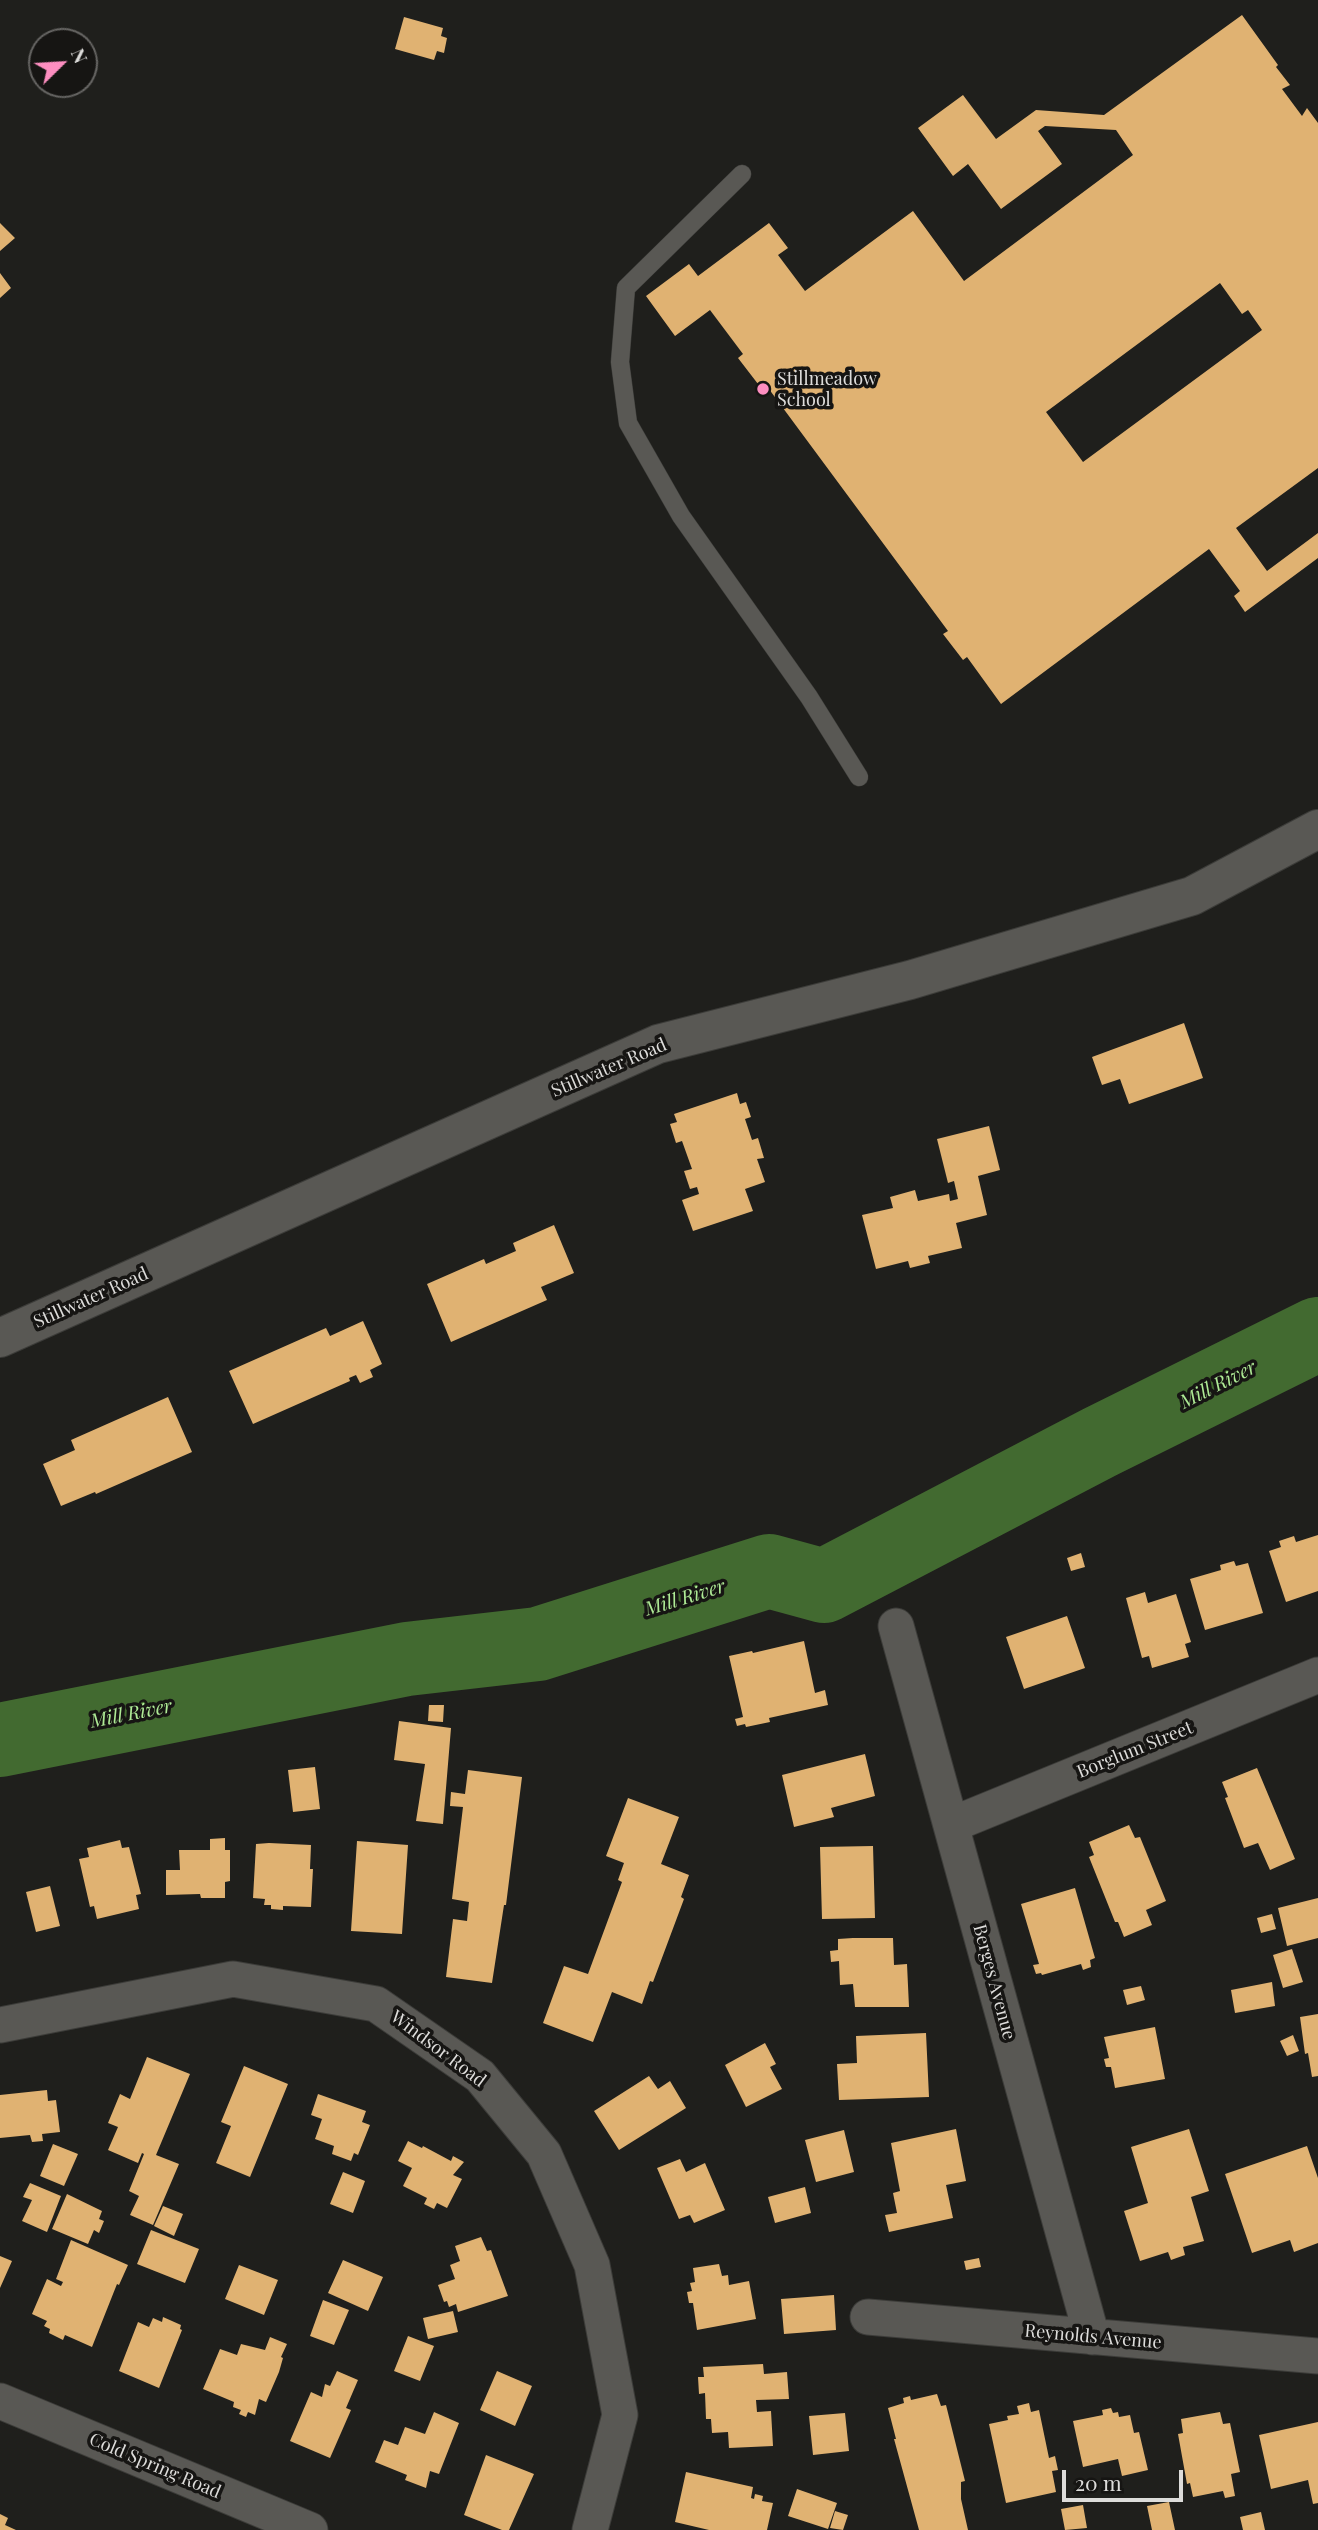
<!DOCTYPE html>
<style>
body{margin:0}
#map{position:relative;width:1318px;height:2530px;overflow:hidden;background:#1f1f1c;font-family:"Playfair Display",serif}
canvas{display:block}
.north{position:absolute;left:28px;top:28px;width:70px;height:70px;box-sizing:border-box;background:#161513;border:2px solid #666563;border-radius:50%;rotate:66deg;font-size:19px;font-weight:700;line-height:28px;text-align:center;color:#dddcda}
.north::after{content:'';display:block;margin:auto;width:24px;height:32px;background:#fd8ec0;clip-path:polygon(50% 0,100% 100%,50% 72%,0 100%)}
.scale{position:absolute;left:1062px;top:2470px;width:121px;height:32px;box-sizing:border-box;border:4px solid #dddcda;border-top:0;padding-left:9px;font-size:21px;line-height:24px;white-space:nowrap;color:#dddcda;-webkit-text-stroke:5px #161513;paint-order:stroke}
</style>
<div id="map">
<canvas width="1318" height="2530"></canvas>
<div class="north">N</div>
<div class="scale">20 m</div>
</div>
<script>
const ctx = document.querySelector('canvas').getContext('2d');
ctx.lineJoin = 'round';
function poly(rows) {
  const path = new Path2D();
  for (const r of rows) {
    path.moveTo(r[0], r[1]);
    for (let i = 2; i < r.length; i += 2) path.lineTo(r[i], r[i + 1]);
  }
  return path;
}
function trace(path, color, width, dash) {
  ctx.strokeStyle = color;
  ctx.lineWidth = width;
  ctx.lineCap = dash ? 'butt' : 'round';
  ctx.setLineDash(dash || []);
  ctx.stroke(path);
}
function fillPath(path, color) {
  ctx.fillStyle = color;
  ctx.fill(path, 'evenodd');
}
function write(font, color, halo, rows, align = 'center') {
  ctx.font = font + ' "Playfair Display",serif';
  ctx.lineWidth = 7;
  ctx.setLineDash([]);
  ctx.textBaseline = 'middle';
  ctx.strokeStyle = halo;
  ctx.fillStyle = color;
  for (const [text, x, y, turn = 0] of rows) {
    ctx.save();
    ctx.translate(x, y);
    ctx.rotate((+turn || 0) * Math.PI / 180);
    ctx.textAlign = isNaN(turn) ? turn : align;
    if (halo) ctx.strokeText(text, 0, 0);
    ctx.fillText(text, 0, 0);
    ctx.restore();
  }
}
const river = poly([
 [0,1740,407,1659,538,1644,769,1571,824,1586,1100,1442,1318,1334]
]);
const building = poly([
 [1242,15,1278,65,1276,67,1290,85,1282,89,1302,116,1307,108,1318,123,1318,468,1236,528,1267,571,1318,533,1318,558,1245,612,1234,596,1240,591,1209,549,1001,704,967,657,963,660,943,634,948,631,763,381,758,384,738,358,743,354,710,310,675,336,646,296,689,264,698,276,769,223,788,248,778,255,805,291,913,211,964,281,1133,155,1116,130,1045,126,1038,131,1062,164,1001,209,968,164,953,176,918,128,963,95,996,139,1036,110,1104,115],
 [1220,283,1242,314,1248,310,1262,330,1083,462,1046,412],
 [404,17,443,28,441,36,447,38,444,53,437,51,434,60,395,49],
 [0,223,15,238,0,251],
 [0,273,11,288,0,298],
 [1184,1023,1203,1078,1129,1104,1120,1079,1102,1085,1092,1057],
 [737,1093,740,1104,746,1102,751,1117,745,1119,752,1140,758,1138,764,1158,757,1159,765,1182,745,1189,753,1211,693,1231,682,1200,699,1194,697,1187,690,1189,684,1171,692,1169,682,1141,676,1143,670,1124,677,1122,674,1114],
 [989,1126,1000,1170,978,1176,987,1215,956,1223,962,1248,928,1256,930,1263,910,1268,908,1261,876,1269,862,1215,893,1208,890,1197,915,1190,918,1201,949,1194,950,1201,958,1199,954,1181,948,1183,937,1139],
 [554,1225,574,1273,541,1287,547,1300,451,1342,427,1284,484,1259,486,1264,516,1251,513,1243],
 [363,1321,382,1364,370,1370,373,1377,360,1383,356,1375,349,1378,350,1381,253,1424,229,1371,326,1328,330,1336],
 [168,1397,192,1452,96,1494,95,1492,61,1506,43,1464,75,1450,71,1440],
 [1318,1535,1318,1591,1286,1602,1269,1551,1281,1547,1279,1541,1294,1536,1296,1542],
 [1081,1553,1085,1567,1071,1571,1067,1558],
 [1234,1561,1236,1566,1248,1563,1263,1613,1205,1630,1190,1579,1221,1570,1220,1565],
 [1145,1592,1148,1603,1176,1594,1191,1642,1185,1644,1189,1657,1152,1668,1149,1656,1142,1658,1126,1598],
 [1067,1616,1085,1668,1024,1689,1006,1637],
 [804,1641,815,1693,825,1690,828,1705,769,1718,770,1722,746,1727,745,1724,737,1726,735,1719,743,1717,729,1656,752,1651,753,1653],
 [429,1705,444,1705,443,1722,428,1721],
 [399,1721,451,1728,443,1824,416,1821,425,1764,394,1760],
 [865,1754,875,1796,831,1808,834,1817,794,1827,782,1775],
 [315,1767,320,1809,293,1812,288,1770],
 [1257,1768,1295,1859,1270,1870,1258,1843,1244,1848,1225,1798,1228,1797,1222,1782],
 [468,1770,522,1777,506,1905,504,1905,492,1983,446,1977,453,1919,467,1921,469,1902,452,1899,463,1807,450,1806,451,1792,465,1794],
 [628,1798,679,1817,661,1864,689,1875,681,1897,684,1899,653,1982,650,1981,642,2004,612,1992,593,2042,543,2023,564,1966,588,1974,622,1882,618,1880,624,1863,606,1856],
 [1129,1825,1135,1838,1140,1837,1166,1901,1146,1910,1152,1925,1124,1937,1118,1922,1115,1922,1089,1857,1094,1855,1089,1842],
 [225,1838,225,1850,230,1850,230,1881,225,1882,225,1898,201,1898,200,1894,166,1895,166,1870,180,1870,179,1850,210,1850,210,1839],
 [120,1840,122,1848,129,1847,141,1894,136,1895,139,1909,97,1919,94,1906,90,1907,79,1859,89,1857,87,1848],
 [357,1841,408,1845,402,1934,351,1931],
 [269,1843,311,1845,310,1869,313,1869,311,1907,283,1906,283,1910,271,1909,271,1905,264,1905,265,1899,253,1898,256,1844],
 [873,1846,875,1918,822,1919,820,1847],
 [50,1886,60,1926,36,1932,26,1892],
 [1075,1888,1095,1958,1090,1960,1091,1967,1083,1970,1081,1964,1042,1975,1041,1973,1036,1974,1033,1965,1039,1964,1021,1904],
 [1318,1898,1318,1938,1287,1946,1278,1908],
 [1272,1914,1276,1929,1261,1933,1257,1918],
 [853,1938,893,1938,894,1965,907,1964,909,2007,855,2007,853,1984,840,1985,839,1961,831,1962,830,1951,838,1950,838,1939],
 [1292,1949,1303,1982,1283,1988,1273,1955],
 [1272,1982,1275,2006,1235,2013,1231,1990],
 [1141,1986,1145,2000,1127,2005,1123,1990],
 [1318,2014,1318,2076,1312,2077,1308,2053,1305,2054,1300,2017],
 [1155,2027,1165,2079,1115,2088,1111,2067,1106,2067,1104,2059,1109,2058,1104,2037],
 [926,2033,929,2097,839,2100,837,2064,857,2063,856,2036],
 [1293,2035,1299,2051,1287,2056,1280,2041],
 [765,2043,776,2064,770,2067,782,2089,746,2107,725,2065],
 [147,2057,190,2074,156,2155,179,2164,153,2225,130,2215,139,2196,129,2191,144,2154,142,2153,138,2163,108,2150,118,2127,108,2123,120,2094,130,2099],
 [244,2066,288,2084,250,2177,216,2163,231,2126,221,2122],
 [649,2076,658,2089,670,2081,686,2108,619,2150,594,2111],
 [47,2090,48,2101,56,2100,60,2132,42,2134,43,2141,32,2142,30,2135,0,2138,0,2095],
 [318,2094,366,2111,362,2122,370,2125,358,2155,354,2153,351,2161,332,2154,334,2146,315,2139,322,2119,311,2115],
 [956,2129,966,2181,946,2185,953,2218,889,2232,885,2215,897,2213,893,2193,900,2191,891,2143],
 [1189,2129,1209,2191,1191,2197,1204,2241,1183,2247,1185,2255,1171,2260,1168,2252,1140,2261,1124,2211,1148,2203,1131,2147],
 [844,2130,854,2172,816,2182,805,2140],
 [408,2141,422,2148,423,2146,451,2161,453,2156,464,2162,453,2175,462,2179,447,2208,437,2203,434,2209,424,2204,427,2198,403,2186,412,2168,398,2161],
 [53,2144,78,2154,64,2186,40,2176],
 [1307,2146,1318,2178,1318,2243,1294,2252,1290,2240,1252,2253,1225,2174],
 [680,2159,686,2172,705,2163,725,2210,694,2223,690,2215,679,2219,657,2168],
 [343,2172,365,2181,353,2213,330,2204],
 [30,2183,61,2196,47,2232,22,2221,32,2200,23,2197],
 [805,2187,811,2213,775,2223,768,2197],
 [67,2194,102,2211,99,2219,104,2221,99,2233,94,2230,88,2244,52,2229],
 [163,2206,183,2214,174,2236,154,2226],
 [151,2230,199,2249,185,2283,137,2264],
 [481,2237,487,2251,491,2250,508,2296,458,2312,456,2304,449,2307,447,2301,444,2302,438,2285,455,2279,450,2265,460,2261,455,2246],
 [71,2240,128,2265,119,2285,117,2284,92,2347,65,2335,63,2340,49,2333,50,2329,44,2326,47,2321,32,2314,47,2279,61,2286,63,2282,56,2279],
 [0,2256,12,2261,0,2288],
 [979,2258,981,2267,966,2270,964,2261],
 [343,2260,383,2277,368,2311,328,2293],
 [719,2264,722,2276,728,2275,729,2285,749,2281,756,2319,697,2330,693,2303,689,2303,687,2292,692,2291,690,2283,695,2282,693,2268],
 [239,2265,278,2280,264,2315,225,2299],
 [834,2295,836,2330,784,2334,781,2299],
 [323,2300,349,2310,334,2345,310,2336],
 [453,2311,458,2332,428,2339,423,2318],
 [163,2317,181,2325,180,2329,182,2330,159,2388,119,2371,138,2322,149,2327,153,2318,162,2322],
 [408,2336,434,2346,420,2381,394,2371],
 [270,2337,287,2344,281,2357,283,2358,279,2372,266,2402,259,2399,255,2415,248,2412,246,2417,239,2414,241,2410,233,2407,234,2402,203,2389,220,2349,237,2355,241,2344,265,2350],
 [763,2364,764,2374,787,2372,789,2399,756,2400,757,2412,771,2411,773,2446,729,2448,728,2432,712,2433,711,2419,706,2419,705,2393,699,2394,698,2377,704,2377,703,2367],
 [337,2371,358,2380,346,2408,351,2410,330,2458,290,2441,311,2392,322,2397,325,2384,330,2386],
 [497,2371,532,2386,515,2426,480,2410],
 [937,2394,941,2406,946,2405,965,2481,961,2482,961,2499,968,2530,919,2530,894,2439,896,2439,888,2408,904,2403,903,2398,910,2396,911,2400],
 [1029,2403,1031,2412,1039,2410,1049,2458,1055,2456,1058,2470,1052,2471,1056,2492,1006,2503,989,2424,1008,2420,1007,2416,1019,2414,1017,2406],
 [1111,2408,1113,2413,1118,2412,1119,2417,1130,2415,1134,2433,1139,2432,1148,2470,1122,2476,1118,2459,1083,2467,1073,2421,1103,2415,1102,2410],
 [434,2412,459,2423,439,2474,430,2471,426,2488,405,2480,407,2475,375,2462,384,2440,398,2445,405,2427,425,2434],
 [1220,2412,1223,2424,1230,2423,1240,2472,1231,2474,1235,2496,1225,2498,1223,2491,1193,2497,1190,2483,1187,2484,1178,2434,1183,2433,1181,2419],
 [845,2413,849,2451,813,2455,809,2416],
 [1318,2422,1318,2503,1313,2504,1308,2480,1271,2489,1259,2435],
 [486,2455,534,2474,509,2530,502,2530,464,2515],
 [686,2472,753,2487,751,2498,754,2499,755,2494,763,2496,762,2501,773,2503,767,2530,709,2530,675,2522],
 [797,2489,837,2503,828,2529,788,2516],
 [1169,2502,1175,2530,1152,2530,1147,2506],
 [1083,2505,1087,2528,1065,2530,1061,2509],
 [835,2511,848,2515,843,2530,830,2528],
 [1261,2512,1265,2530,1243,2530,1240,2517],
 [0,2514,8,2518,5,2525,16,2530,0,2530]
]);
const lane = poly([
 [742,174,626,288,620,362,628,423,681,516,809,697,859,777]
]);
const street = poly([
 [896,1626,1092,2337],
 [951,1825,1318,1675],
 [0,2025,233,1979,376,2004,480,2076,544,2154,592,2265,620,2415,590,2530],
 [868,2317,1318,2356],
 [0,2401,310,2530]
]);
const secondary = poly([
 [0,1338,658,1044,910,980,1192,896,1318,829]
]);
const markers = [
 [763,389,7,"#fd8ec0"]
];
const poiNames = [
 ["Stillmeadow",777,379],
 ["School",777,400]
];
const streetNames = [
 ["Stillwater Road",609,1068,-23],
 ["Stillwater Road",91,1298,-24],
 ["Borglum Street",1135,1750,-22],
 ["Berges Avenue",994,1982,75],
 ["Windsor Road",438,2049,37],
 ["Reynolds Avenue",1093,2337,5],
 ["Cold Spring Road",155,2466,23]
];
const waterNames = [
 ["Mill River",1218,1385,-27],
 ["Mill River",685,1598,-17],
 ["Mill River",131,1714,-11]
];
trace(river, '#426a30', 74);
fillPath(building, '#e0b272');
trace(lane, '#3c3c39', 19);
trace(street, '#3c3c39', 37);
trace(secondary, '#3c3c39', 40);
trace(lane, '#595854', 18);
trace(street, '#595854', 35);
trace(secondary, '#595854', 38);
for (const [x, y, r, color] of markers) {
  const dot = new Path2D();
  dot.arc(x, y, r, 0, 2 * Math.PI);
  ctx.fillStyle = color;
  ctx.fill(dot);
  trace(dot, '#161513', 2.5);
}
write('18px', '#dddcda', '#161513', poiNames, 'left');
write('18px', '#dddcda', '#161513', streetNames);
write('italic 19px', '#afeb96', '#161513', waterNames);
</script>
